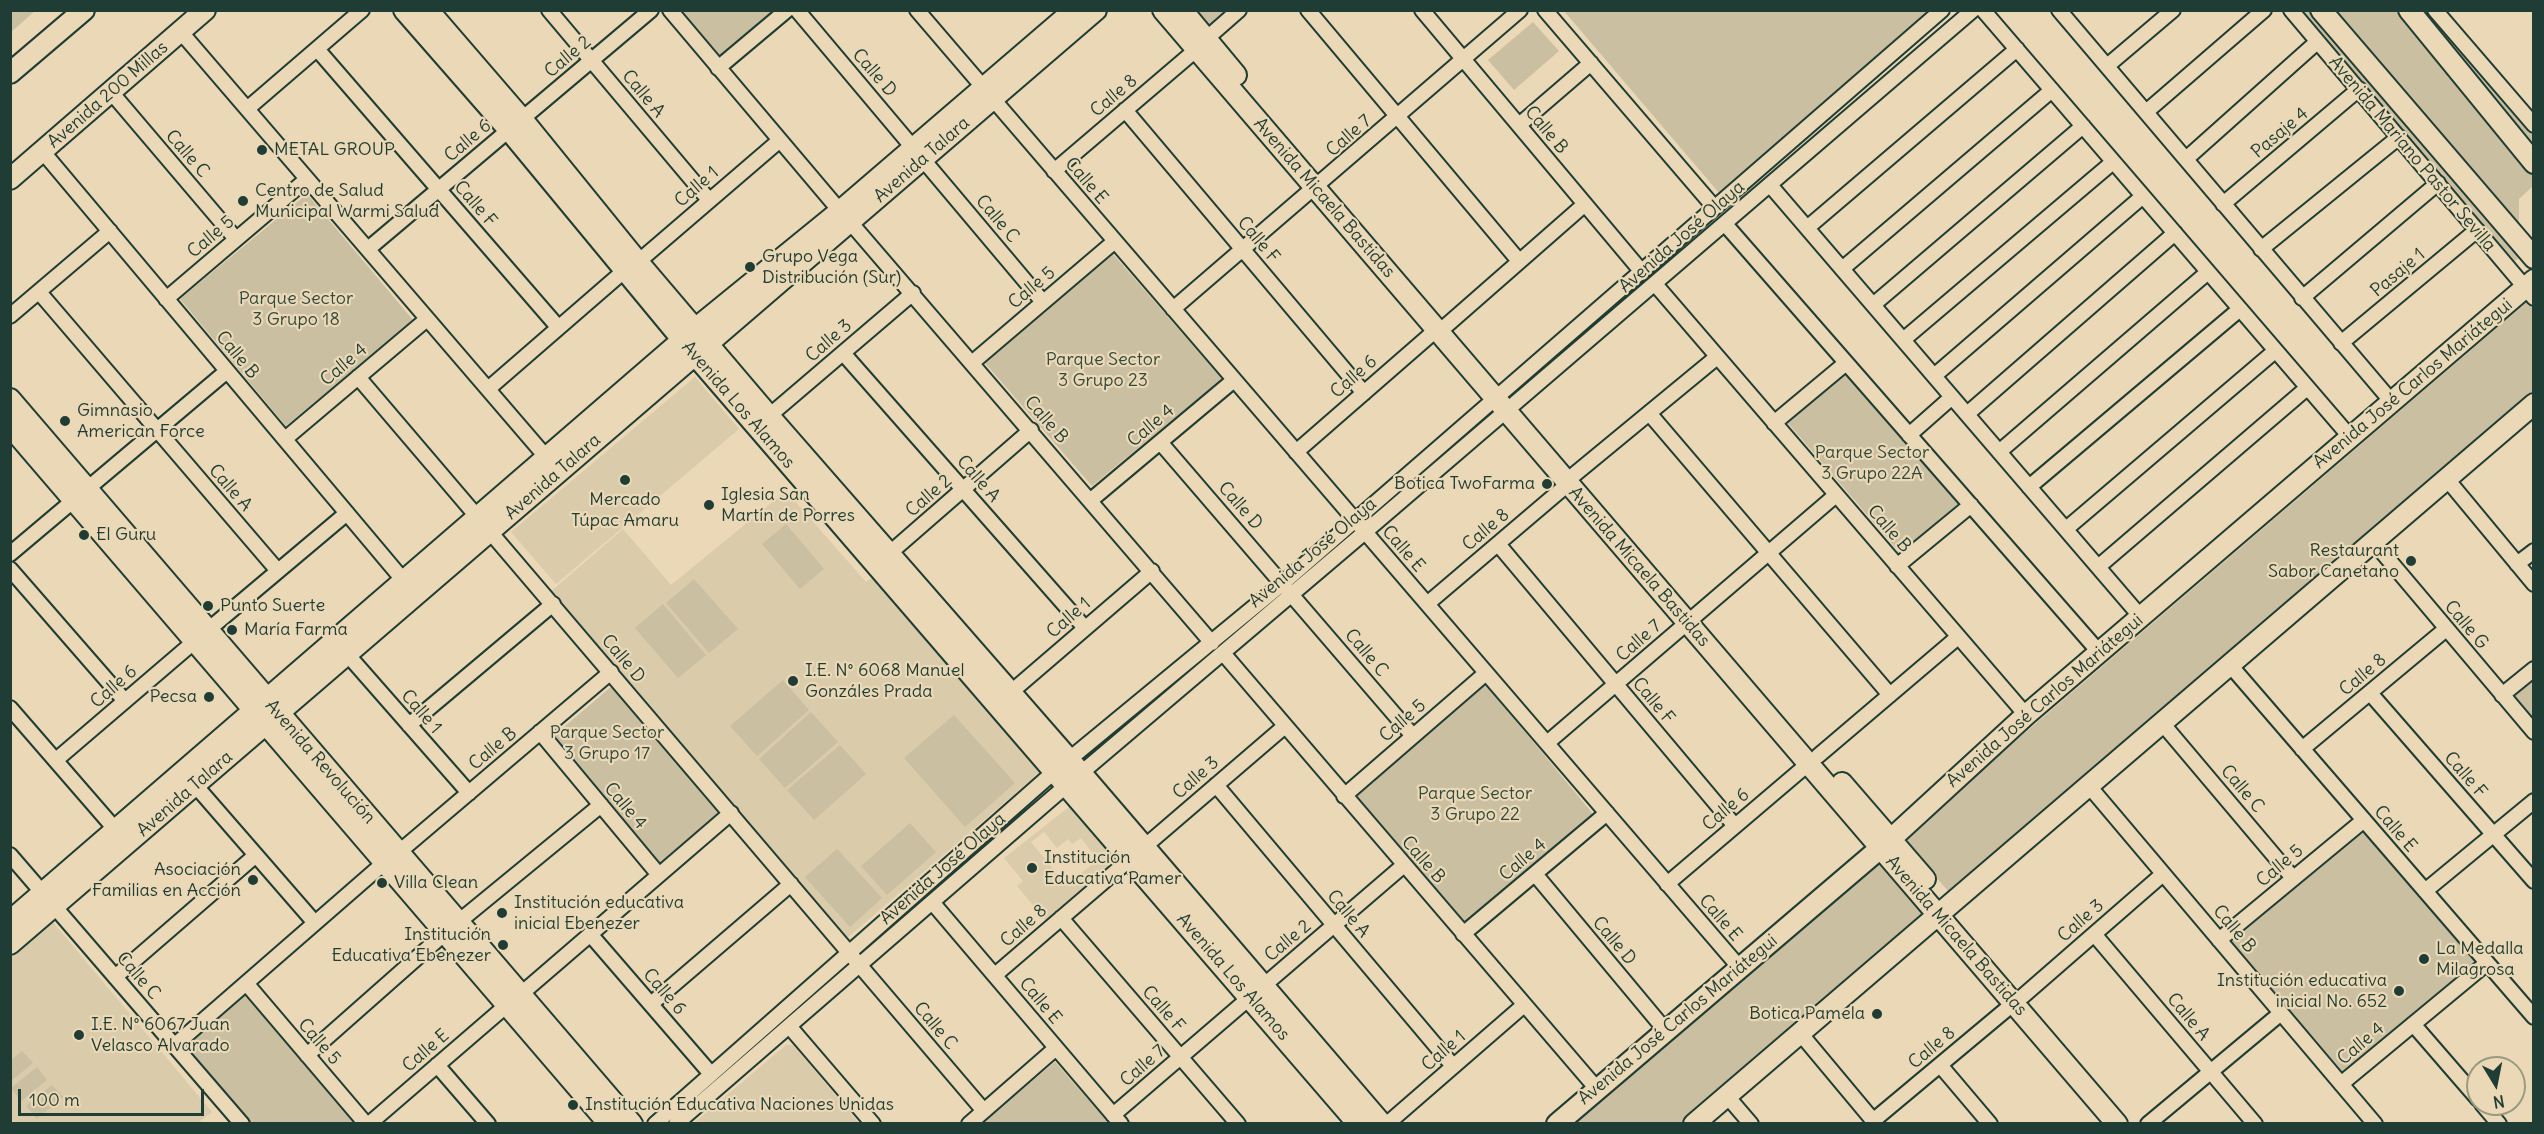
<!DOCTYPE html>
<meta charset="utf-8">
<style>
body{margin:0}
#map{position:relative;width:2544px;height:1134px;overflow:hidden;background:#ebd8b6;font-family:Delius,sans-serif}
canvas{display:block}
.frame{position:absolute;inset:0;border:12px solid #1f3d34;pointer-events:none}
.north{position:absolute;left:2466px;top:1056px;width:60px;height:60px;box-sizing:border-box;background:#ebd8b6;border:2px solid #999a82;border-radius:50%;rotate:170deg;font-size:16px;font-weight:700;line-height:24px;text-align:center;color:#1f3d34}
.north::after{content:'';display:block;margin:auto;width:21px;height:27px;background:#1f3d34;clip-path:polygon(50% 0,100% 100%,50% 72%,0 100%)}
.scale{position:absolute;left:18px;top:1089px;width:186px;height:27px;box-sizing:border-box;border:3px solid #1f3d34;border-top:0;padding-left:8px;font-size:18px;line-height:21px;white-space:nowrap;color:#1f3d34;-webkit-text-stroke:4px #ebd8b6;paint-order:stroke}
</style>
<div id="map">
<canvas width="2544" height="1134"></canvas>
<div class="frame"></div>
<div class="north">N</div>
<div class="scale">100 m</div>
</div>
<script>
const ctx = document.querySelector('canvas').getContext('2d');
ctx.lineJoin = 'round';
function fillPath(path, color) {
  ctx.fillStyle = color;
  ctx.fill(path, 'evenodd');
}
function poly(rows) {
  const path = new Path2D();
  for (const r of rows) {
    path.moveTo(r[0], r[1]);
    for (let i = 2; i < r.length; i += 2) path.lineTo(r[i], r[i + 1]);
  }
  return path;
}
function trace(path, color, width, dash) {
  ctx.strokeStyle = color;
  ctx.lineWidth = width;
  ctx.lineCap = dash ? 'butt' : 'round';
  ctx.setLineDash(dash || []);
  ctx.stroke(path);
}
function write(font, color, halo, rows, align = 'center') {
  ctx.font = font + ' Delius,sans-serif';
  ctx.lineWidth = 4.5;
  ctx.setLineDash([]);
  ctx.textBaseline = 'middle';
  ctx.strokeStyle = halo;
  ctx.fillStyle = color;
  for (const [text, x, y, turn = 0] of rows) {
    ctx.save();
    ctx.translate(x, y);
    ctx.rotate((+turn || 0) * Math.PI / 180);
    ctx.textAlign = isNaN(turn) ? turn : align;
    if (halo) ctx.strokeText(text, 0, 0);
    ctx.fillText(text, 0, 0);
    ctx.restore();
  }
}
const built = poly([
 [695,377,739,429,556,584,511,532],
 [786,491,866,582,872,578,1041,771,846,939,548,594,623,529,671,585],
 [1074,803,1112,852,1109,855,1114,862,1098,875,1101,878,1047,922,1017,886,1023,881,1004,858],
 [1044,832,1057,848,1068,839,1072,844,1081,838,1098,860,1066,885,1031,842],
 [52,921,212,1112,198,1123,11,1123,10,958],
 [786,1045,793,1045,859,1123,694,1123]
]);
const green = poly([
 [11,10,35,10,35,11,11,32],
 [681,11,773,11,720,55],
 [1192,11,1230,11,1208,29],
 [1564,11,1931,11,1720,194],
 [2297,11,2314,11,2522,255,2514,262],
 [2332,11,2397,11,2533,172,2533,186,2519,199,2519,231],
 [2417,11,2432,11,2533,131,2533,150],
 [1533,22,1559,51,1514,90,1488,60],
 [307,194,413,320,286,426,180,299],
 [1113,254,1222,379,1092,486,985,363],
 [2527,302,2533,309,2533,391,1956,892,1949,892,1905,842,1907,834],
 [1844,373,1958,504,1900,553,1787,422],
 [786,524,824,569,800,589,762,544],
 [694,579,738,629,709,653,666,603],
 [663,604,706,655,678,678,635,628],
 [2533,678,2533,721,2512,696],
 [783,680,809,710,757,756,730,726],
 [1485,684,1593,814,1464,922,1355,796],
 [612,686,718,813,659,864,550,739],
 [811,712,838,742,785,788,759,759],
 [954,715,1015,783,965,827,904,758],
 [840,745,866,774,814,820,787,790],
 [910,823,936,852,887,895,861,866],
 [2363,828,2477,961,2344,1073,2230,940],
 [837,849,882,898,850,927,805,877],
 [1877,858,1926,915,1682,1123,1569,1124],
 [245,994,359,1122,357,1124,252,1123,184,1047],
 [22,1051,33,1063,11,1081,11,1060],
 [1055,1062,1109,1123,982,1123],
 [37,1067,47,1080,21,1101,11,1088],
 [52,1085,63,1097,37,1119,26,1106]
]);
const street = poly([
 [549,10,709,200],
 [670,10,840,211],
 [797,10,1043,302],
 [917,10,983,87],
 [1308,10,1519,261],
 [1422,10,1642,272],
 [1545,10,1714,207],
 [1983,10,2351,438],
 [2059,10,2392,402],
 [2291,10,2534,298],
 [2435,10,2534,125],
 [180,31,547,458],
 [1206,39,1239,10],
 [317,49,558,327],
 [2107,66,2173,10],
 [718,68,787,10],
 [111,92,236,239],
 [993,99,1740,968],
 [247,109,362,10],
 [1125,110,1364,393],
 [2146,112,2264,10],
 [1519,125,1591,63],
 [43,152,404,581],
 [2186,159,2317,42],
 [1054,171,1197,49],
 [1770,185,2140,616],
 [2223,204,2359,89],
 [850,222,1212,643],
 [1725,224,2099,652],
 [1807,228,2017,49],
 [368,249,651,10],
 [2261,249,2399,137],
 [638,262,780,140],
 [1842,269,2052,90],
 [1655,284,2026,715],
 [39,292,278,571],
 [2302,298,2438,183],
 [166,299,307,179],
 [1873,305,2083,126],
 [1173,309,1520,10],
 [10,316,110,231],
 [1447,325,1585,204],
 [1903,340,2113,162],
 [2341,343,2477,230],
 [843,353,1085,628],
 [973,362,1115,241],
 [1934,376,2143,196],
 [358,377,984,1111],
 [488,389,624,271],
 [1649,413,1890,695],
 [1967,414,2175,233],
 [769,416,913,293],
 [1774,423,1846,363],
 [1909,435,1952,397],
 [285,439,427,319],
 [1160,442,1413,736],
 [1296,452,1436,330],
 [1999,452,2208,272],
 [1575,474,1717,357],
 [2446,478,2534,584],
 [2029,487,2240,309],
 [1091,500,1234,380],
 [2066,529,2275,351],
 [2372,540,2534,732],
 [1498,544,1735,826],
 [10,554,227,371],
 [883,559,1031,430],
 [2517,564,2534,551],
 [1897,566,1971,505],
 [2098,567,2307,388],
 [10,569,125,701],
 [1427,604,1568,484],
 [208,630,347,513],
 [1223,653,1597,1089],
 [347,654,469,793],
 [2230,665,2534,1017],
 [1010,693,1152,571],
 [2370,693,2534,881],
 [2502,695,2534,669],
 [10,708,115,829],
 [2162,723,2293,878],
 [409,725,553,604],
 [540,732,659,875],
 [1547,743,1836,495],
 [2302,749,2446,629],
 [1818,756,1958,637],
 [56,760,195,641],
 [195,785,315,923],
 [1216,785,1453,1066],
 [2089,786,2375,1124],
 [1344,796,1486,673],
 [398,853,611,672],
 [10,855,242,1124],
 [1535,874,1666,1031],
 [1667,884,1808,764],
 [2425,891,2534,801],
 [932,902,1121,1124],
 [1061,918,1238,1124],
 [590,934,711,1074],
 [1463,934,1607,813],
 [2094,934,2255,1124],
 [2219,940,2364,820],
 [995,975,1285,726],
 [115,977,256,855],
 [246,983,366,1124],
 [521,994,731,813],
 [2023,996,2163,874],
 [651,1004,791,884],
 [2413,1024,2478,1099],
 [789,1026,873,1124],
 [1800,1033,1876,1124],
 [175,1045,384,863],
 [307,1055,445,933,601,805],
 [437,1065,488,1124],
 [1940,1065,1990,1124],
 [2341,1084,2487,963],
 [1727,1096,1751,1124],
 [2482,1104,2499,1124],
 [1113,1115,1404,865],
 [1874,1120,2014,1003],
 [369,1124,507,1005],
 [655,1124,1055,771,1283,583,1942,10],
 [676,1124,1067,785,1365,532,1973,10],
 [969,1124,1056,1048],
 [1387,1124,1524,1005],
 [2148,1124,2281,1013]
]);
const secondary = poly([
 [404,10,509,130,695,355,1358,1124],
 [428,10,522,119,638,262,769,416,1081,773,1382,1124],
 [1163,10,2117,1124],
 [1182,10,1236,75],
 [2321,10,2534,258],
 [2409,10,2534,163],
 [10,73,84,10],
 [10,179,205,10],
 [10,399,632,1124],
 [10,426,609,1124],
 [1842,783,1925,879],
 [10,921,695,329,840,211,1074,10],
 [10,944,1096,10],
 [1557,1124,1891,839,2026,715,2534,280],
 [1694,1124,2534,404]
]);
const markers = [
 [262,150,6,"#1f3d34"],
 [243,201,6,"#1f3d34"],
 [750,267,6,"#1f3d34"],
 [65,421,6,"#1f3d34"],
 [625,480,6,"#1f3d34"],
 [1547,484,6,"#1f3d34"],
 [709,505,6,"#1f3d34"],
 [84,535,6,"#1f3d34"],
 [2411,561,6,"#1f3d34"],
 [208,606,6,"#1f3d34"],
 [232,630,6,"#1f3d34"],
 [793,681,6,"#1f3d34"],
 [209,697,6,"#1f3d34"],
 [1032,868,6,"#1f3d34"],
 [253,880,6,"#1f3d34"],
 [382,883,6,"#1f3d34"],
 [502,913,6,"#1f3d34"],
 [503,945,6,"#1f3d34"],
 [2424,959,6,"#1f3d34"],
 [2399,991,6,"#1f3d34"],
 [1877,1014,6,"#1f3d34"],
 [79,1035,6,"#1f3d34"],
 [573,1105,6,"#1f3d34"]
];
const streetNames = [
 ["Calle 2",568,57,-40],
 ["Calle D",874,73,49],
 ["Calle A",643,94,50],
 ["Avenida 200 Millas",108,95,-41],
 ["Calle 8",1114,96,-40],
 ["Calle B",1546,130,50],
 ["Pasaje 4",2280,133,-40],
 ["Calle 7",1349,136,-41],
 ["Calle 6",468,141,-40],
 ["Calle C",187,154,49],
 ["Avenida Mariano Pastor Sevilla",2412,154,50],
 ["Avenida Talara",922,160,-41],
 ["Calle E",1086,181,49],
 ["Calle 1",697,187,-41],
 ["Avenida Micaela Bastidas",1324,198,49],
 ["Calle F",475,204,49],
 ["Calle C",997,219,50],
 ["Calle 5",211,237,-40],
 ["Avenida José Olaya",1682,237,-41],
 ["Calle F",1258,240,50],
 ["Pasaje 1",2398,273,-40],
 ["Calle 5",1032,288,-40],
 ["Calle 3",829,341,-41],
 ["Calle B",237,355,50],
 ["Calle 4",344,365,-40],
 ["Calle 6",1354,377,-41],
 ["Avenida José Carlos Mariátegui",2413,384,-40],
 ["Avenida Los Alamos",738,405,49],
 ["Calle B",1046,420,49],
 ["Calle 4",1151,426,-40],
 ["Avenida Talara",553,477,-41],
 ["Calle A",978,479,49],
 ["Calle A",230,488,49],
 ["Calle 2",929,496,-41],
 ["Calle D",1240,506,49],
 ["Calle B",1889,529,49],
 ["Calle 8",1486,530,-40],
 ["Calle E",1403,549,49],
 ["Avenida José Olaya",1313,553,-40],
 ["Avenida Micaela Bastidas",1639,567,49],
 ["Calle 1",1069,618,-41],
 ["Calle G",2466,625,50],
 ["Calle 7",1639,641,-41],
 ["Calle C",1366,653,50],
 ["Calle D",623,659,50],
 ["Calle 8",2363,675,-40],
 ["Calle 6",114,687,-41],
 ["Calle F",1653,701,50],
 ["Avenida José Carlos Mariátegui",2045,701,-41],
 ["Calle 1",421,712,49],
 ["Calle 5",1403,721,-41],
 ["Calle B",493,749,-40],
 ["Avenida Revolución",320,762,49],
 ["Calle F",2465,775,49],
 ["Calle 3",1196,778,-41],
 ["Calle C",2242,789,50],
 ["Avenida Talara",185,794,-41],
 ["Calle 4",625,806,50],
 ["Calle 6",1726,810,-40],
 ["Calle E",2395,829,49],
 ["Calle B",1423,860,49],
 ["Calle 4",1523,860,-40],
 ["Calle 5",2280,866,-40],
 ["Avenida José Olaya",943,869,-41],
 ["Calle A",1348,914,50],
 ["Calle E",1720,918,49],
 ["Calle 3",2081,921,-41],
 ["Calle 8",1024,926,-41],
 ["Calle B",2234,929,50],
 ["Avenida Micaela Bastidas",1956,936,49],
 ["Calle 2",1288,941,-40],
 ["Calle D",1614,941,50],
 ["Calle C",138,976,49],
 ["Avenida Los Alamos",1233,977,49],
 ["Calle 6",664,992,49],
 ["Calle E",1040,1001,50],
 ["Calle F",1163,1009,49],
 ["Calle A",2188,1017,50],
 ["Avenida José Carlos Mariátegui",1678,1020,-40],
 ["Calle C",935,1026,50],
 ["Calle 5",319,1042,49],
 ["Calle 4",2361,1044,-40],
 ["Calle 8",1932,1048,-40],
 ["Calle E",426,1051,-41],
 ["Calle 1",1444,1051,-41],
 ["Calle 7",1143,1066,-41]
];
const poiNames = [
 ["METAL GROUP",274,150],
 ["Centro de Salud",255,191],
 ["Municipal Warmi Salud",255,212],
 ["Grupo Vega",762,257],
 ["Distribución (Sur)",762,278],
 ["Gimnasio",77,411],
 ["American Force",77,432],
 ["Botica TwoFarma",1535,484,"right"],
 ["Iglesia San",721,495],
 ["Martín de Porres",721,516],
 ["Mercado",625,500,"center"],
 ["Túpac Amaru",625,521,"center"],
 ["El Guru",96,535],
 ["Restaurant",2399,551,"right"],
 ["Sabor Canetano",2399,572,"right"],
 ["Punto Suerte",220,606],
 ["María Farma",244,630],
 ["I.E. N° 6068 Manuel",805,671],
 ["Gonzáles Prada",805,692],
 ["Pecsa",197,697,"right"],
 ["Institución",1044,858],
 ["Educativa Pamer",1044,879],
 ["Asociación",241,870,"right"],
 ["Familias en Acción",241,891,"right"],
 ["Villa Clean",394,883],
 ["Institución educativa",514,903],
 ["inicial Ebenezer",514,924],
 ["Institución",491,935,"right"],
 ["Educativa Ebenezer",491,956,"right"],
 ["La Medalla",2436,949],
 ["Milagrosa",2436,970],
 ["Institución educativa",2387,981,"right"],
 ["inicial No. 652",2387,1002,"right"],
 ["Botica Pamela",1865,1014,"right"],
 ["I.E. N° 6067 Juan",91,1025],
 ["Velasco Alvarado",91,1046],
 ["Institución Educativa Naciones Unidas",585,1105]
];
const parkNames = [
 ["Parque Sector",296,299],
 ["3 Grupo 18",296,320],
 ["Parque Sector",1103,360],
 ["3 Grupo 23",1103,381],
 ["Parque Sector",1872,453],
 ["3 Grupo 22A",1872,474],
 ["Parque Sector",607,733],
 ["3 Grupo 17",607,754],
 ["Parque Sector",1475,794],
 ["3 Grupo 22",1475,815]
];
fillPath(built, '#dacbab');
fillPath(green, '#cabfa1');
trace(street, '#1f3d34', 18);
trace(secondary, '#1f3d34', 24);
trace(street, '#ebd8b6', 14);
trace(secondary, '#ebd8b6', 20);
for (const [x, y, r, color] of markers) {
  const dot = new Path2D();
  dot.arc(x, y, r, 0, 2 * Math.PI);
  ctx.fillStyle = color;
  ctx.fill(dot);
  trace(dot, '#ebd8b6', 2);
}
write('18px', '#1f3d34', '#ebd8b6', streetNames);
write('18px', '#1f3d34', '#ebd8b6', poiNames, 'left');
write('18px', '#304a3f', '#ebd8b6', parkNames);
</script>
